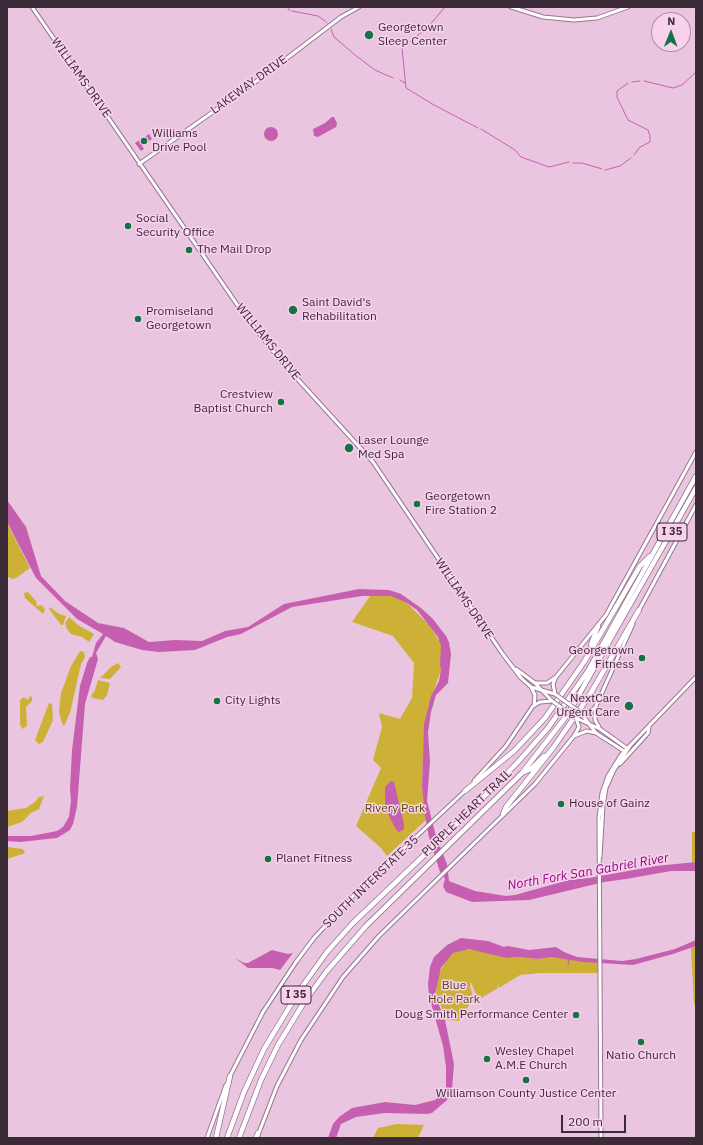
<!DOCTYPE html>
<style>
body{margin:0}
#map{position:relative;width:703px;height:1145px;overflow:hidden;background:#eac5e0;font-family:"IBM Plex Sans",sans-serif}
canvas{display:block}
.frame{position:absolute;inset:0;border:8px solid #3a2b36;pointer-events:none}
.north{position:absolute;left:651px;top:12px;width:40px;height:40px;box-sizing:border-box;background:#f8d2ed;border:1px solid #ac8fa4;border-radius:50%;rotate:1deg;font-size:11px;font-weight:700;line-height:16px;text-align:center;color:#3a2b36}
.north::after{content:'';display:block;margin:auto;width:14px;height:18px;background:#167145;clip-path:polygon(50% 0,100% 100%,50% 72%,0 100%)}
.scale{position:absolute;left:561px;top:1115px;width:65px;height:18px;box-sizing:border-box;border:2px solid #3a2b36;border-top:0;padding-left:5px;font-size:12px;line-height:14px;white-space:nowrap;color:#3a2b36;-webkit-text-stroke:3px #f8d2ed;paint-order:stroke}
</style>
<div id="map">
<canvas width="703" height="1145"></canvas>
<div class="frame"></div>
<div class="north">N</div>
<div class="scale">200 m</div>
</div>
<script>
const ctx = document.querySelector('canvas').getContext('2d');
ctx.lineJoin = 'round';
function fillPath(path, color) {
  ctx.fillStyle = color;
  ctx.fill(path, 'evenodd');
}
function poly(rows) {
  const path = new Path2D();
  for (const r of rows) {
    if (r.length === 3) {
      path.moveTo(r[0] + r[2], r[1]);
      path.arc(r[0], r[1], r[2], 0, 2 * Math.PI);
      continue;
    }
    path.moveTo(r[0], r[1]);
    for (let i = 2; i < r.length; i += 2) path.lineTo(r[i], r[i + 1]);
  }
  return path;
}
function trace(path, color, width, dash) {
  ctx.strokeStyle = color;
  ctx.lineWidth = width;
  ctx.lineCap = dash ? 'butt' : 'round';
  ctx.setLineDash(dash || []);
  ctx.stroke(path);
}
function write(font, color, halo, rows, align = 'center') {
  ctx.font = font + ' "IBM Plex Sans",sans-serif';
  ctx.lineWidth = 3;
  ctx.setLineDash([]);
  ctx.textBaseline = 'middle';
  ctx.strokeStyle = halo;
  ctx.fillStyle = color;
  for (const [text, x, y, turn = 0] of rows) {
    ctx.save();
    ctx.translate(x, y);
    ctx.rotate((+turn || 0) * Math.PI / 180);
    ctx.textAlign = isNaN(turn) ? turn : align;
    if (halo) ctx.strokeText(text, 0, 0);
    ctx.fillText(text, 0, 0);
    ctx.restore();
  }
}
const green = poly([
 [7,523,30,568,16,578,12,579,7,576],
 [28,592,36,601,37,606,42,605,44,608,45,610,43,614,25,598,24,593],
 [389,594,407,603,429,625,443,646,441,670,428,707,423,752,422,787,426,820,387,856,381,848,356,826,381,768,373,760,382,727,379,713,400,719,412,698,414,663,393,636,352,622,370,596],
 [50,607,59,614,66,616,63,625,61,625,49,609],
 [69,617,78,625,94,634,89,642,82,637,71,634,67,629,65,623],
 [80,651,84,652,85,657,81,664,70,713,64,726,62,723,59,712,61,693,71,666],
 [118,663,121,667,110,679,100,678,111,667],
 [98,680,110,683,107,695,103,700,93,698,91,696,95,690],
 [30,696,32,697,32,701,26,707,27,726,22,729,20,724,20,700,24,697,28,700],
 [49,703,52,704,53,720,43,742,39,744,35,740],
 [44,796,39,809,31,813,22,822,7,827,7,811,26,808,35,802,39,797],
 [692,832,696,832,696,862,692,862],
 [7,847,23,849,25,853,7,859],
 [696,946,696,1004,694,1004,691,948],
 [461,949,475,950,506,958,519,957,538,959,552,957,598,960,598,973,540,973,520,975,499,988,498,983,498,988,478,1000,471,982,470,986,474,1000,464,1011,459,1021,447,1020,436,995,438,976,448,957,453,953],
 [397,1124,424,1125,418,1138,373,1138,378,1128]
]);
const water = poly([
 [332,117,334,117,337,123,336,127,318,137,314,136,313,129,325,123],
 [271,134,7],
 [149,134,152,139,142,146,144,149,141,151,135,143],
 [7,500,26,527,41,576,65,601,98,623,124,628,149,642,175,640,202,641,225,631,248,627,284,604,359,589,389,590,401,594,421,608,433,619,446,636,449,642,451,654,448,683,436,695,431,712,428,732,430,762,427,801,436,836,447,864,449,881,475,891,506,896,515,895,569,880,589,878,656,866,696,862,696,871,671,871,626,879,604,882,529,900,472,902,446,892,443,886,445,879,440,872,429,837,425,816,422,787,424,724,431,696,439,681,444,651,438,637,417,610,407,603,391,596,362,596,292,607,241,634,227,637,195,650,159,652,142,650,115,642,106,636,96,653,98,659,85,704,77,807,73,824,70,830,57,838,20,842,7,841,7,836,31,836,57,831,63,827,69,817,71,801,70,789,72,750,80,686,87,663,90,657,92,657,96,643,103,634,77,619,36,578,7,522],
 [391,781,394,782,404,824,404,829,401,831,398,832,394,826,385,808,385,787],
 [461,938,488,941,504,947,508,946,529,950,556,947,564,952,577,957,622,961,636,959,675,949,696,940,696,946,673,954,633,965,583,962,552,957,538,959,519,957,506,958,469,949,453,953,441,968,435,995,445,1020,454,1064,452,1090,447,1100,432,1113,427,1114,385,1113,356,1117,341,1124,336,1138,328,1138,333,1124,339,1117,352,1108,385,1102,415,1105,435,1100,443,1093,446,1087,446,1067,443,1046,429,996,428,984,430,967,434,957,447,945],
 [272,950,288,954,293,953,280,970,272,968,248,968,235,958,244,963,248,963]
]);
const stream = poly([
 [287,7,290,11],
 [445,7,428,27,402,48,406,88,434,105,478,128],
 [292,11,318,16,325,21],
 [326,22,327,23],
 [331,29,334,37,355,55,375,70,393,78],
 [400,80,405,83],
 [644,81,673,88,682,85,696,72],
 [632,82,640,81],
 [628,83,617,91,617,97,628,120,648,130,650,136,650,142,640,147,634,155],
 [481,129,515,150,521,157,549,167,569,162],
 [573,163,582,163,602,169],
 [605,170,620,166,631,158],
 [568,965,569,960]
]);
const river = poly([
 [441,641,443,644,442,666]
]);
const secondary = poly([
 [32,7,245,316,282,362,373,462,502,653,521,678,531,687,555,694],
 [511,7,543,17,574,20,597,18,628,7],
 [139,164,261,78,341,17,359,7],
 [638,612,696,505],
 [516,669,535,683,552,701],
 [536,683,547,683,556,677],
 [531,687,535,695,534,706],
 [555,694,553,684,556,677,606,615,696,452],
 [595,708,595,720,599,727],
 [580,712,586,712,595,708,633,624],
 [580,712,596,733,624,751],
 [576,718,600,729,628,749],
 [574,736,587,731,596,733],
 [620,764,648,733,649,727],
 [474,781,506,746,533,706,540,702,552,701],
 [600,857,603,806,606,788,614,770,630,746],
 [230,1076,263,1012,296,962,314,938,354,895,466,790],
 [258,1135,277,1086,301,1040,343,977,379,936,535,784,574,736,579,727,576,718],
 [207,1138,226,1085],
 [601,1138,599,818,602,793,608,776,621,755,696,677]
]);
const motorway = poly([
 [591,645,598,626],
 [524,772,531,769,544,756],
 [465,791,514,751,545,718,584,662,640,566,650,556],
 [503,814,506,807,553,748,589,696,639,610],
 [216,1138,230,1076],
 [227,1138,244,1092,264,1049,299,991,327,952,352,924,465,816,518,762,548,728,588,671,696,476],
 [239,1138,261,1080,278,1045,303,1004,326,972,366,926,522,773,568,714,696,488],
 [256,1138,258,1133]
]);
const secondaryBridge = poly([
 [555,694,580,712],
 [552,701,576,718]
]);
const markers = [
 [369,35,5,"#167145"],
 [144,141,4,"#167145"],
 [128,226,4,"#167145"],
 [189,250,4,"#167145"],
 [293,310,5,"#167145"],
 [138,319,4,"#167145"],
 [281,402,4,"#167145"],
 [349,448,5,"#167145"],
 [417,504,4,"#167145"],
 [642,658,4,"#167145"],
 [217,701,4,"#167145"],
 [629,706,5,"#167145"],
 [561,804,4,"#167145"],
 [268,859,4,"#167145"],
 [576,1015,4,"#167145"],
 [641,1042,4,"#167145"],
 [487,1059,4,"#167145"],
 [526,1080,4,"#167145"]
];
const shields = [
 [672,532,30],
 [296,995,30]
];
const shieldNames = [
 ["I 35",672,532],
 ["I 35",296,995]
];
const poiNames = [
 ["Georgetown",378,28],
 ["Sleep Center",378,42],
 ["Williams",152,134],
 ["Drive Pool",152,148],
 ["Social",136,219],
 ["Security Office",136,233],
 ["The Mail Drop",197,250],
 ["Saint David's",302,303],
 ["Rehabilitation",302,317],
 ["Promiseland",146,312],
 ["Georgetown",146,326],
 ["Crestview",273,395,"right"],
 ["Baptist Church",273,409,"right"],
 ["Laser Lounge",358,441],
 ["Med Spa",358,455],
 ["Georgetown",425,497],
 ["Fire Station 2",425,511],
 ["Georgetown",634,651,"right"],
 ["Fitness",634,665,"right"],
 ["NextCare",620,699,"right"],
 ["Urgent Care",620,713,"right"],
 ["City Lights",225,701],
 ["House of Gainz",569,804],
 ["Planet Fitness",276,859],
 ["Doug Smith Performance Center",568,1015,"right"],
 ["Wesley Chapel",495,1052],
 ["A.M.E Church",495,1066],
 ["Natio Church",641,1056,"center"],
 ["Williamson County Justice Center",526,1094,"center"]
];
const streetNames = [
 ["WILLIAMS DRIVE",81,78,55],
 ["LAKEWAY DRIVE",249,85,-36],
 ["WILLIAMS DRIVE",268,342,51],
 ["WILLIAMS DRIVE",464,599,56],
 ["PURPLE HEART TRAIL",467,813,-44],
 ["SOUTH INTERSTATE 35",371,882,-44]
];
const parkNames = [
 ["Rivery Park",395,809],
 ["Blue",454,986],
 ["Hole Park",454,1000]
];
const waterNames = [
 ["North Fork San Gabriel River",588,872,-10]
];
fillPath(green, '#ccb136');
fillPath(water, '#c75fb0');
trace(stream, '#c75fb0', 1);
trace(river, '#c75fb0', 4);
trace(secondary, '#99778f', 5);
trace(motorway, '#99778f', 6);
trace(secondary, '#fff', 3);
trace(motorway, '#fff', 4.5);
trace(secondaryBridge, '#99778f', 5, []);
trace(secondaryBridge, '#fff', 3);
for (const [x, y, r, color] of markers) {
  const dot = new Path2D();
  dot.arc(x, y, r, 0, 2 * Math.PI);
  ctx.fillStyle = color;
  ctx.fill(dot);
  trace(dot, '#f8d2ed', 1.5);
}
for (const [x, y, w] of shields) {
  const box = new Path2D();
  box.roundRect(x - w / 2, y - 9, w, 18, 3);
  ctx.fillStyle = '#f8d2ed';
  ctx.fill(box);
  trace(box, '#3a2b36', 1);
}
write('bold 11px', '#3a2b36', null, shieldNames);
write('12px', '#3a2b36', '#f8d2ed', poiNames, 'left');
write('12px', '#3a2b36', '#f8d2ed', streetNames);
write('12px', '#56490c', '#f8d2ed', parkNames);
write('italic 13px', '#90097c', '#f8d2ed', waterNames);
</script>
